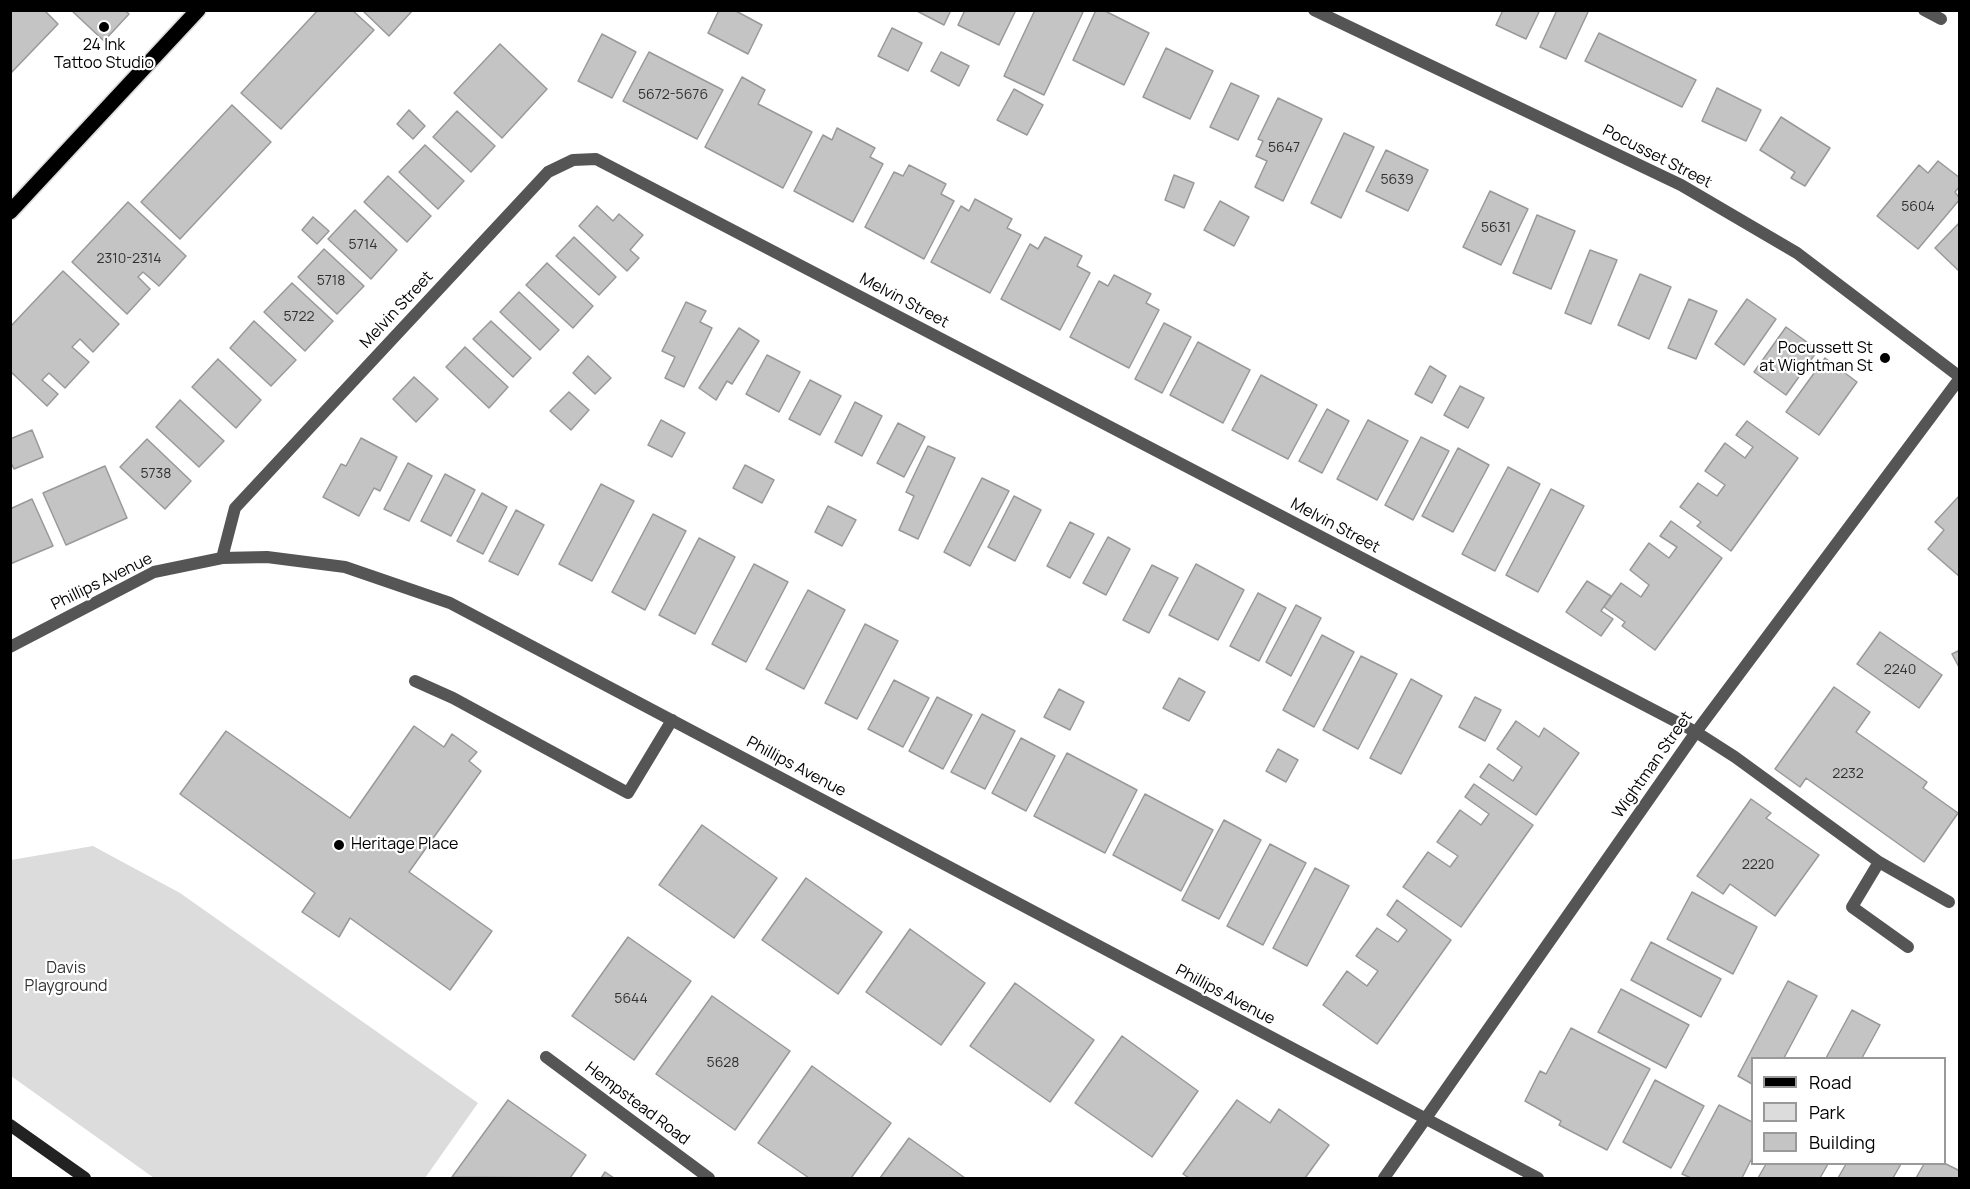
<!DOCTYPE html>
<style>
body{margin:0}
#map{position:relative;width:1970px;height:1189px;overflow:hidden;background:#fff;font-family:Manrope,sans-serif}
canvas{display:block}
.frame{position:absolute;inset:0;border:12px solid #000;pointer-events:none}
.legend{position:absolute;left:1751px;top:1057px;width:195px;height:108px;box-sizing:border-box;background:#fff;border:2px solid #999;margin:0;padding:8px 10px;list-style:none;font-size:18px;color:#000}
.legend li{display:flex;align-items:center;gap:12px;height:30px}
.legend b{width:30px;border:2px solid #999}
</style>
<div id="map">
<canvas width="1970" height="1189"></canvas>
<div class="frame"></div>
<ul class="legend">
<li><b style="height:8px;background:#000"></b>Road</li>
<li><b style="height:16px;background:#dcdcdc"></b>Park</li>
<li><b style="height:16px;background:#c4c4c4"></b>Building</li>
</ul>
</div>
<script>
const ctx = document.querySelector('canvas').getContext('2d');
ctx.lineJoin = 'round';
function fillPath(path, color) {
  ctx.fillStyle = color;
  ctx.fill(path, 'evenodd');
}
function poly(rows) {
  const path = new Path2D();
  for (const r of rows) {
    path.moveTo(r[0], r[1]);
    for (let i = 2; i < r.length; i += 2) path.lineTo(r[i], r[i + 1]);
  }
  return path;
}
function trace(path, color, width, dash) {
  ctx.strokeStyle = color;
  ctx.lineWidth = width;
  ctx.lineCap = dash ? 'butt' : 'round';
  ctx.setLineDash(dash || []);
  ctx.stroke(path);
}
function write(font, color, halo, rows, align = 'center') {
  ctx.font = font + ' Manrope,sans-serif';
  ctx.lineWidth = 4.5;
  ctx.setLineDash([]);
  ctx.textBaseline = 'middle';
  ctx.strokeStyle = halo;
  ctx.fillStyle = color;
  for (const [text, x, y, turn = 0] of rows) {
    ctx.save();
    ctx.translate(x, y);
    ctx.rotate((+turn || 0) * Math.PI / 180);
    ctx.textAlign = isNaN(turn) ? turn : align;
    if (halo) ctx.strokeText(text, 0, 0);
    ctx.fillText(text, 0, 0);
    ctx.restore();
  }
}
const green = poly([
 [93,846,180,893,478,1103,425,1178,154,1178,11,1076,11,860]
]);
const building = poly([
 [10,10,44,10,58,24,10,74,10,10],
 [71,10,125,10,129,14,104,41,71,10],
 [318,10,352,10,374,30,281,129,241,93,318,10],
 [362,10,413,10,389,36,362,10],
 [719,10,734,10,762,25,748,54,708,33,719,10],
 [915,10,951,10,944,25,915,10],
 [965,10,1016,10,999,45,958,25,965,10],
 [1035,10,1084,10,1044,95,1004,76,1035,10],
 [1096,10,1103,10,1149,33,1124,85,1073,60,1096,10],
 [1503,10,1540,10,1526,39,1496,25,1503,10],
 [1557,10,1589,10,1566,59,1540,47,1557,10],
 [892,28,922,43,908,71,878,56,892,28],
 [1599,33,1696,80,1682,107,1585,61,1599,33],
 [602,34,636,52,612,98,578,81,602,34],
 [500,44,547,89,502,138,454,93,500,44],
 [1166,48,1213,71,1190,119,1143,97,1166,48],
 [649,52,723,90,697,139,623,101,649,52],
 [941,52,969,66,959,86,931,71,941,52],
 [742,77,765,90,758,104,812,132,783,188,705,147,742,77],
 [1231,83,1259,96,1238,140,1210,127,1231,83],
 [1717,88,1761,110,1746,141,1702,121,1717,88],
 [1014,89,1043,105,1027,135,997,120,1014,89],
 [1278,98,1322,119,1283,201,1255,187,1267,161,1256,156,1263,141,1258,139,1278,98],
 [232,105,271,142,180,239,141,202,232,105],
 [409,110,425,126,413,139,397,124,409,110],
 [457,111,495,146,471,172,433,137,457,111],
 [1781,117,1830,148,1805,186,1791,178,1795,172,1760,150,1781,117],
 [837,128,875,148,870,157,883,164,853,222,794,191,823,135,832,140,837,128],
 [1344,133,1374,147,1341,218,1311,203,1344,133],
 [425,145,464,181,438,209,399,172,425,145],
 [1386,150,1428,170,1408,211,1366,191,1386,150],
 [1938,161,1960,178,1960,186,1955,192,1960,199,1918,249,1877,216,1919,165,1928,173,1938,161],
 [909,165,946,184,941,194,954,201,924,259,865,227,894,172,903,176,909,165],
 [1174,175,1194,183,1184,208,1165,200,1174,175],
 [388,176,431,216,407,242,364,202,388,176],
 [1490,191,1528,209,1501,265,1463,247,1490,191],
 [975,199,1012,219,1007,228,1021,235,990,293,931,262,961,206,969,211,975,199],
 [1220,201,1249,217,1234,246,1204,230,1220,201],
 [128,202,186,256,159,286,143,272,138,277,150,289,127,314,72,262,128,202],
 [597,206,613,221,619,214,643,235,630,250,639,258,627,271,579,226,597,206],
 [355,210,397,250,371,279,328,239,355,210],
 [1537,215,1575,231,1551,289,1513,273,1537,215],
 [313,217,329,231,317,244,302,230,313,217],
 [1960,222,1960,270,1959,271,1935,248,1960,222],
 [574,237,616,277,599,295,556,256,574,237],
 [1045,237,1082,256,1077,266,1090,273,1060,330,1001,299,1030,244,1038,249,1045,237],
 [324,249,364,286,337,314,298,277,324,249],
 [1590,250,1617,260,1591,324,1565,313,1590,250],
 [547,263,593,306,573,328,526,285,547,263],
 [63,271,119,324,93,352,80,339,72,347,89,362,65,388,49,373,42,380,58,394,47,406,10,371,10,327,63,271],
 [1640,274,1671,287,1649,339,1618,325,1640,274],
 [1114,275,1151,294,1146,303,1159,310,1129,368,1070,337,1099,281,1108,286,1114,275],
 [292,283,333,321,305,351,264,312,292,283],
 [519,292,559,330,540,350,500,312,519,292],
 [1689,299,1717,311,1696,359,1668,348,1689,299],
 [1747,299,1776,319,1744,365,1715,344,1747,299],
 [686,302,706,311,700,322,712,328,684,387,665,378,675,357,662,351,686,302],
 [254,321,296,360,271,386,230,348,254,321],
 [491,321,531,358,513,377,473,339,491,321],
 [1164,323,1191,337,1162,393,1135,379,1164,323],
 [1786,327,1818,350,1786,395,1754,372,1786,327],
 [739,328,759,341,732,384,727,381,716,400,699,388,739,328],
 [1198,342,1250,370,1223,423,1170,395,1198,342],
 [465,347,508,387,489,408,446,367,465,347],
 [767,355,800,372,779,412,746,394,767,355],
 [588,356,611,378,595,394,573,373,588,356],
 [1825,358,1857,382,1819,435,1786,412,1825,358],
 [218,359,261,400,236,428,192,387,218,359],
 [1430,366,1446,376,1432,403,1415,394,1430,366],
 [1261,375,1317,405,1288,459,1232,430,1261,375],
 [414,377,438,399,416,422,393,399,414,377],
 [810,380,841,396,820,435,789,419,810,380],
 [1460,386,1484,398,1468,428,1444,415,1460,386],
 [569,392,589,410,571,430,550,411,569,392],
 [180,400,224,441,199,467,156,427,180,400],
 [855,402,882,416,862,456,835,442,855,402],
 [1327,409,1349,421,1322,473,1299,461,1327,409],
 [661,420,685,433,672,457,648,445,661,420],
 [1368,420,1408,441,1377,500,1337,479,1368,420],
 [1747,421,1798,458,1731,551,1697,526,1701,522,1680,507,1698,483,1717,496,1725,485,1705,471,1725,443,1745,458,1753,447,1736,435,1747,421],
 [898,423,925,437,904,477,877,463,898,423],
 [32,430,43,457,14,469,10,461,10,439,32,430],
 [1421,437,1449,451,1413,520,1385,505,1421,437],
 [361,438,397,457,380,491,374,488,359,516,323,497,341,464,346,466,361,438],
 [147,439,191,481,165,509,120,467,147,439],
 [928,446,955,458,918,539,899,530,914,496,906,492,928,446],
 [1458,448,1489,465,1453,532,1422,516,1458,448],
 [408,463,432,476,409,521,384,509,408,463],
 [745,465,774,480,762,503,733,488,745,465],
 [105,466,127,518,66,545,43,493,105,466],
 [1508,467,1540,484,1495,571,1462,554,1508,467],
 [445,474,475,490,451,536,421,521,445,474],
 [982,478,1009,491,970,566,944,552,982,478],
 [601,484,634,501,592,581,559,564,601,484],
 [1551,489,1584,506,1538,592,1506,575,1551,489],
 [482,493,507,507,483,554,457,541,482,493],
 [1960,495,1960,577,1928,549,1944,530,1935,522,1960,495],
 [1014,496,1041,510,1015,561,988,547,1014,496],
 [32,499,53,546,10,564,10,509,32,499],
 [828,506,856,520,842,546,815,532,828,506],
 [516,510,544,525,518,575,489,561,516,510],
 [653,514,686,531,645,610,612,592,653,514],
 [1671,521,1722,558,1655,650,1622,626,1625,622,1604,607,1621,583,1641,597,1649,585,1630,570,1649,543,1669,558,1677,547,1660,536,1671,521],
 [1070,522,1094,534,1070,578,1047,566,1070,522],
 [1108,537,1130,549,1106,595,1083,583,1108,537],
 [699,538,735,557,695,634,659,615,699,538],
 [754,564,788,582,746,662,712,644,754,564],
 [1196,564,1244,590,1218,640,1169,615,1196,564],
 [1152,565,1178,578,1149,633,1123,620,1152,565],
 [1587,581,1611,596,1601,611,1613,619,1601,636,1566,612,1587,581],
 [808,590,845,610,804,689,766,669,808,590],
 [1258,593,1286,608,1259,661,1230,646,1258,593],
 [1296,605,1321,618,1291,676,1266,662,1296,605],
 [865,624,898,641,857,719,825,703,865,624],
 [1880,632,1942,675,1919,708,1857,664,1880,632],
 [1322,635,1354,652,1314,727,1283,710,1322,635],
 [1960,650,1960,669,1952,654,1960,650],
 [1361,656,1397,674,1358,749,1323,730,1361,656],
 [1179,678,1205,692,1189,721,1163,708,1179,678],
 [1411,679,1442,696,1401,774,1370,758,1411,679],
 [894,680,929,698,903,747,868,729,894,680],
 [1834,687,1870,712,1856,732,1927,782,1923,788,1958,813,1924,862,1806,778,1800,787,1775,769,1834,687],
 [1059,689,1084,702,1070,730,1044,717,1059,689],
 [937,697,972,715,943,769,909,751,937,697],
 [1475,697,1501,710,1485,741,1459,727,1475,697],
 [982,714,1015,731,985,789,951,772,982,714],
 [1516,721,1539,737,1544,728,1579,753,1536,815,1480,777,1489,764,1513,781,1522,767,1497,749,1516,721],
 [414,726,444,747,452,734,477,752,469,761,481,771,409,872,492,931,450,990,350,918,339,937,302,912,315,893,180,794,226,731,350,818,414,726],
 [1021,738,1055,756,1026,811,992,793,1021,738],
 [1278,749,1298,760,1286,782,1266,771,1278,749],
 [1067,753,1137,790,1105,853,1034,816,1067,753],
 [1474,784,1533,825,1461,927,1403,887,1428,852,1450,867,1458,856,1437,842,1460,810,1481,825,1489,814,1465,797,1474,784],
 [1145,794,1213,830,1181,891,1113,855,1145,794],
 [1751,799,1771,813,1766,818,1819,855,1775,916,1730,884,1723,894,1697,876,1751,799],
 [1224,820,1261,840,1219,919,1182,900,1224,820],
 [702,825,777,878,734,938,659,885,702,825],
 [1270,844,1306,863,1263,945,1227,926,1270,844],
 [1315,868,1349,886,1307,966,1273,948,1315,868],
 [806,878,882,932,838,994,762,940,806,878],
 [1692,892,1757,927,1733,974,1667,939,1692,892],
 [1397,900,1451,940,1377,1044,1323,1005,1347,971,1367,986,1378,971,1356,956,1377,928,1398,942,1407,930,1387,915,1397,900],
 [910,929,985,983,941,1045,866,992,910,929],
 [628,937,691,981,634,1060,572,1016,628,937],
 [1651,942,1721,979,1701,1017,1631,980,1651,942],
 [1788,981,1817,996,1784,1058,1752,1058,1752,1084,1738,1076,1788,981],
 [1015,983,1094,1040,1050,1102,970,1046,1015,983],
 [1621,989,1689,1025,1666,1068,1598,1032,1621,989],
 [712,996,790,1051,735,1130,656,1074,712,996],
 [1852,1010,1880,1025,1862,1058,1826,1058,1852,1010],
 [1571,1028,1650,1069,1607,1150,1559,1125,1561,1121,1525,1101,1540,1071,1546,1074,1571,1028],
 [1122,1036,1198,1091,1152,1157,1075,1103,1122,1036],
 [812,1066,891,1123,851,1178,809,1178,758,1143,812,1066],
 [1655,1080,1704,1106,1671,1168,1623,1142,1655,1080],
 [508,1100,586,1155,570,1178,452,1177,508,1100],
 [1237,1100,1270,1123,1279,1109,1329,1145,1305,1178,1189,1178,1183,1174,1237,1100],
 [1719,1105,1752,1122,1752,1158,1742,1178,1691,1178,1682,1174,1719,1105],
 [909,1138,965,1178,880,1178,909,1138],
 [1944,1163,1960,1171,1960,1178,1916,1178,1924,1164,1944,1163],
 [1766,1164,1828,1164,1820,1178,1758,1178,1766,1164],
 [1846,1164,1901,1164,1893,1178,1838,1178,1846,1164],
 [605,1172,614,1178,601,1178,605,1172]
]);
const lane = poly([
 [1924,10,1941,19],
 [415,681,453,698,628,793,672,720],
 [1696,732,1735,757,1879,862,1852,907,1908,947],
 [1879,862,1949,902]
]);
const street = poly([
 [1314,10,1681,185,1797,253,1960,377],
 [222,558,235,508,548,172,573,160,596,159,1696,732],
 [10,647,154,572,222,558,267,557,345,567,450,603,1538,1178],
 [546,1057,709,1178],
 [1384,1178,1696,732,1960,378]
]);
const secondary = poly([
 [10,1125,85,1178]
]);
const primary = poly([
 [10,212,198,10]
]);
const markers = [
 [104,27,6,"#000"],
 [1885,358,6,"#000"],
 [339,845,6,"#000"]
];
const numberNames = [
 ["5672-5676",673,95],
 ["5647",1284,148],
 ["5639",1397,180],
 ["5604",1918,207],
 ["5631",1496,228],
 ["5714",363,245],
 ["2310-2314",129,259],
 ["5718",331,281],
 ["5722",299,317],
 ["5738",156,474],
 ["2240",1900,670],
 ["2232",1848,774],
 ["2220",1758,865],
 ["5644",631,999],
 ["5628",723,1063]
];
const poiNames = [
 ["24 Ink",104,46],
 ["Tattoo Studio",104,64],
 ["Pocussett St",1873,349,"right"],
 ["at Wightman St",1873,367,"right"],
 ["Heritage Place",351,845,"left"]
];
const streetNames = [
 ["Pocusset Street",1657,157,27],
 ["Melvin Street",904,301,28],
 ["Melvin Street",397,310,-47],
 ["Melvin Street",1335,526,28],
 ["Phillips Avenue",102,582,-26],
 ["Wightman Street",1653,765,-55],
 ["Phillips Avenue",796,767,28],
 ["Phillips Avenue",1225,995,28],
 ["Hempstead Road",637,1104,37]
];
const parkNames = [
 ["Davis",66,969],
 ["Playground",66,987]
];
fillPath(green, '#dcdcdc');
fillPath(building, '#c4c4c4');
trace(building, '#999', 1.5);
trace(primary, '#dbdbdb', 18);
trace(lane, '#555', 12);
trace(street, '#555', 12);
trace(secondary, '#222', 12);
trace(primary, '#000', 15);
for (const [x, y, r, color] of markers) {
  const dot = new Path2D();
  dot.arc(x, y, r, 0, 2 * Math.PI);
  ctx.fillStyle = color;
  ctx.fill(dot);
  trace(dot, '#fff', 2);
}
write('14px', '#313131', null, numberNames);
write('16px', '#000', '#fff', poiNames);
write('16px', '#000', '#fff', streetNames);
write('16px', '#333', '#fff', parkNames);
</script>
